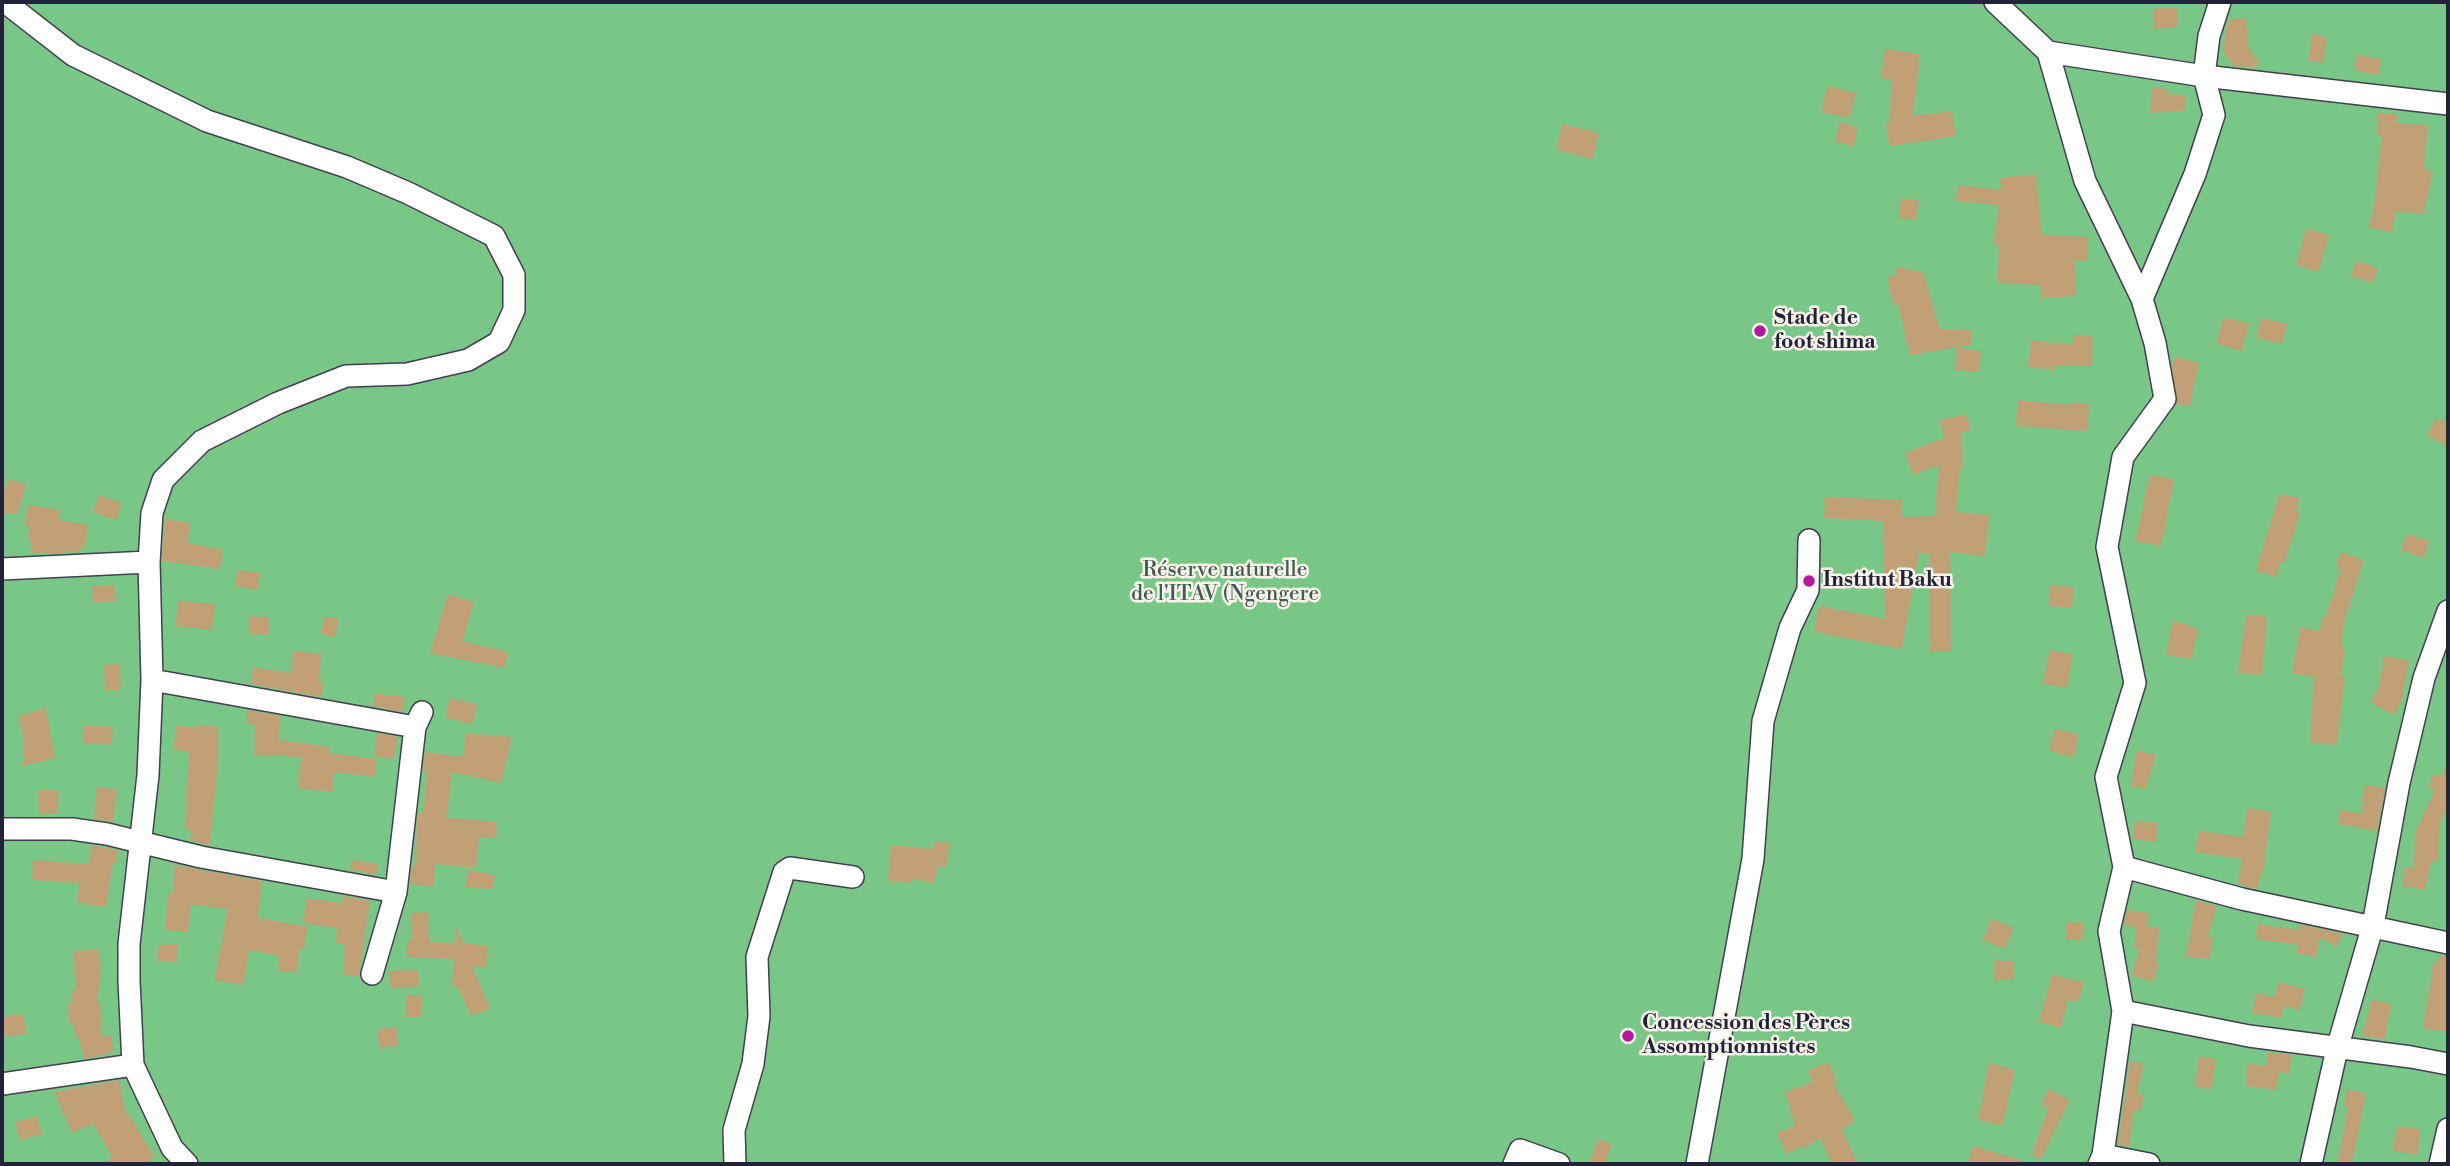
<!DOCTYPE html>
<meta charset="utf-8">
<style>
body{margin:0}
#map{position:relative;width:2450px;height:1166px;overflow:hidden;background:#f5e3cd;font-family:"Libre Bodoni",serif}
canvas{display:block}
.frame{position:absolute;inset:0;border:4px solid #22223b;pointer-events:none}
</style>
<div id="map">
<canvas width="2450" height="1166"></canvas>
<div class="frame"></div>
</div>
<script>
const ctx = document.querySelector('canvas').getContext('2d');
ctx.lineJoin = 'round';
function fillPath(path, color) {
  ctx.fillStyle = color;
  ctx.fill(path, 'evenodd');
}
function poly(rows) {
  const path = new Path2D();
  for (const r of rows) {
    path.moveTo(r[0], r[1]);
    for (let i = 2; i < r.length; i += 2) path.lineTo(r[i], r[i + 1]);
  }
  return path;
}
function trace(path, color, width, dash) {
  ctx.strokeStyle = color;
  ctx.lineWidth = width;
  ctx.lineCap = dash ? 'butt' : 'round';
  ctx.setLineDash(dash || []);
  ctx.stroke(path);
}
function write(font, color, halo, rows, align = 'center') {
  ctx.font = font + ' "Libre Bodoni",serif';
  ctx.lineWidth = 5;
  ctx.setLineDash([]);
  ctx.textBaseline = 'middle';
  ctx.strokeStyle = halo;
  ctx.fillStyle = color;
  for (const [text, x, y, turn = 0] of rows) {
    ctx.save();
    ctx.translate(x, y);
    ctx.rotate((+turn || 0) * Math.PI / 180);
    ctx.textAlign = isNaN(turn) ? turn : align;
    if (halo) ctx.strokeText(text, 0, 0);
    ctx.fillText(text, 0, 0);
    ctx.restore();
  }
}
const green = poly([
 [2,2,2448,2,2448,1164,2,1164]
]);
const building = poly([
 [2177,7,2178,27,2154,29,2153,9],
 [2246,18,2249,49,2260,63,2253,68,2234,66,2223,52,2228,20],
 [2312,33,2327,38,2323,63,2308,61],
 [1885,49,1920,54,1913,116,1952,111,1956,136,1890,146,1886,124,1889,123,1892,80,1881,78],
 [2356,55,2381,59,2379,75,2355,71],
 [1827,86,1856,93,1850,118,1821,112],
 [2152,87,2167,89,2167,94,2186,95,2185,111,2150,113],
 [2378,113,2397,113,2397,123,2428,125,2424,169,2433,171,2424,214,2396,211,2392,232,2368,227,2373,213,2382,136,2377,136],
 [1839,122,1858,127,1854,146,1835,142],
 [1562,124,1599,133,1593,159,1556,150],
 [2036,174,2042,235,2088,237,2087,261,2075,260,2076,296,2041,298,2040,285,1997,283,1999,245,1993,244,1999,205,1956,201,1958,185,2001,190,2000,178],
 [1901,198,1919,200,1916,220,1899,218],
 [2306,229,2329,235,2319,272,2296,265],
 [2356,261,2378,268,2373,283,2351,276],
 [1896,267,1923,272,1940,329,1972,330,1971,345,1910,355,1898,304,1893,305,1887,277,1897,275],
 [2223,318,2249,323,2242,351,2216,344],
 [2261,318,2287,324,2282,344,2257,338],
 [2073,335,2092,336,2092,366,2055,366,2055,370,2028,367,2031,340,2073,345],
 [1957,348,1981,351,1979,372,1955,370],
 [2175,356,2199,363,2190,406,2177,404,2172,365],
 [2018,400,2068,405,2068,403,2089,404,2088,431,2016,426],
 [1967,414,1971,430,1961,432,1963,468,1960,468,1956,512,1989,515,1985,556,1950,552,1951,652,1930,652,1929,554,1919,553,1902,649,1814,632,1819,606,1885,619,1883,521,1824,518,1825,497,1902,500,1902,517,1935,516,1939,465,1913,475,1905,453,1944,438,1940,420],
 [2436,418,2448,423,2448,446,2427,436],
 [2150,475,2174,479,2161,546,2135,541],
 [9,479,26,484,18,514,2,513,2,498],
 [2279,494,2300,498,2296,511,2300,513,2285,562,2281,561,2277,577,2256,571],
 [99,495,122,503,116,520,93,512],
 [28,505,60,510,59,520,88,525,85,547,81,546,80,552,31,554,32,542,28,541,29,527,25,526],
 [165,519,190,523,188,543,223,550,220,569,162,561],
 [2407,534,2429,541,2424,558,2401,550],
 [2341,552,2364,560,2344,622,2341,646,2345,647,2341,676,2345,676,2337,745,2310,743,2314,677,2292,673,2300,627,2320,631,2322,617,2326,617,2341,568,2336,566],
 [237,570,260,573,258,590,235,586],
 [115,585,116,601,93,603,92,586],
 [2050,585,2074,587,2072,608,2049,606],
 [448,594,474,602,463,641,508,652,505,668,430,653],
 [179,601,215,604,212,630,175,626],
 [2246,614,2267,617,2262,675,2238,673],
 [249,616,269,617,269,635,249,634],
 [324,618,339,618,335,637,321,634],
 [2173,620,2198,629,2192,659,2166,655],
 [2050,650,2073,654,2067,687,2042,684],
 [293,651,322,654,319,681,324,682,321,697,251,684,253,667,291,673],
 [2384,656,2409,660,2402,700,2394,715,2370,702,2379,687],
 [120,664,121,690,105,690,104,665],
 [375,693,405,697,403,712,373,706],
 [450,698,477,704,473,724,445,718],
 [46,708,55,758,23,766,24,739,18,716],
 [247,710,281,716,278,740,330,747,329,753,377,759,375,777,334,772,333,792,298,788,301,757,254,755,255,724,247,724],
 [84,725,113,727,112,745,83,743],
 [177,725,197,728,197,725,218,726,218,764,210,845,190,841,192,830,185,830,189,752,173,749],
 [2054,729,2079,734,2074,757,2049,751],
 [377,733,397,737,394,759,374,756],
 [466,733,512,737,501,783,452,772,447,818,497,822,496,838,479,837,476,868,435,864,434,886,410,884,412,866,415,866,418,813,423,814,427,771,423,770,425,752,463,757],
 [2136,751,2156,754,2146,789,2131,786],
 [2448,763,2448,806,2440,823,2438,862,2431,861,2425,890,2402,886,2405,867,2413,868,2416,831,2435,790,2429,789,2432,774,2442,776],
 [2364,785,2385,788,2377,831,2338,824,2340,810,2362,814],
 [97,787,117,789,113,822,94,819],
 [38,790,58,790,58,813,39,814],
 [2247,808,2271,812,2264,866,2257,889,2238,884,2242,859,2195,852,2199,831,2243,837],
 [2135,821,2158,823,2156,842,2133,839],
 [934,841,950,843,946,867,938,865,934,883,912,879,912,883,888,881,891,845,933,849],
 [91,845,118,850,116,864,113,863,106,907,77,903,79,883,32,880,33,860,89,864],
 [352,860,378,864,377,875,350,870],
 [174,865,262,881,258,918,308,927,303,950,299,949,297,972,278,971,279,956,249,950,243,985,214,980,228,909,191,904,188,932,165,930,168,893,173,893],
 [468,870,495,875,493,889,465,887],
 [343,896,370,901,359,976,344,975,344,944,336,944,337,928,303,923,307,898,342,903],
 [2196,900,2217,906,2208,936,2213,937,2210,959,2186,957],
 [2127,910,2149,913,2147,927,2159,928,2156,962,2159,963,2154,981,2132,976,2139,949,2134,948,2136,927,2124,925],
 [428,912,429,942,455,943,456,926,463,943,488,946,486,967,472,966,490,1008,471,1016,458,987,452,986,454,959,407,957,407,941,412,941,411,913],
 [1992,919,2014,928,2005,949,1983,940],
 [2066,922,2084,923,2083,940,2066,940],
 [2258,924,2301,930,2298,924,2344,934,2336,947,2320,937,2316,957,2296,953,2298,945,2256,939],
 [178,944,177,962,157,961,158,945],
 [99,949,101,973,97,1003,100,1002,102,1037,111,1035,114,1052,84,1059,79,1037,76,1038,73,1023,69,1023,68,1004,71,1004,72,990,76,990,73,951],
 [2440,955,2448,956,2448,1032,2423,1028,2433,964,2436,964],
 [1995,960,2014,961,2014,980,1994,980],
 [418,970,419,987,390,988,389,971],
 [2052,975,2084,982,2079,1002,2068,1000,2061,1028,2039,1022],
 [2278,982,2305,989,2300,1010,2283,1006,2281,1018,2252,1013,2256,993,2275,997],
 [406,995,422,995,421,1017,406,1017],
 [2372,1000,2391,1004,2385,1039,2362,1036],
 [24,1014,26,1034,2,1037,2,1017],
 [396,1026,399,1045,380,1049,377,1030],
 [2268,1052,2292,1055,2289,1074,2279,1072,2276,1090,2246,1086,2247,1063,2266,1066],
 [2199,1056,2216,1059,2211,1089,2195,1087],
 [2130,1061,2144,1064,2137,1093,2144,1095,2141,1111,2134,1110,2129,1147,2118,1144],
 [1828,1062,1837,1081,1834,1083,1855,1121,1842,1129,1858,1164,1832,1164,1820,1138,1804,1149,1802,1146,1787,1154,1777,1134,1795,1125,1785,1092,1813,1082,1808,1071],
 [1989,1063,2015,1070,2003,1125,1978,1120],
 [119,1080,125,1109,155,1157,144,1164,106,1164,112,1156,93,1124,72,1133,54,1092],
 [2048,1089,2070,1100,2041,1159,2032,1155,2048,1108,2041,1105],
 [2347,1090,2366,1093,2352,1164,2338,1162,2348,1106,2344,1105],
 [37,1116,42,1134,20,1140,15,1122],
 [2397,1126,2420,1129,2418,1155,2393,1151],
 [1598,1139,1612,1144,1605,1164,1589,1164],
 [1973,1146,2021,1160,2020,1164,1967,1164]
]);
const minor = poly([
 [5,2,73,55,207,121,347,167,408,193,494,236,514,275,514,310,499,342,468,360,407,374,346,376,278,403,202,441,163,480,152,513,149,562,152,680,148,775,129,944,129,981,133,1065,172,1148,187,1164],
 [1995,2,2048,52,2085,181,2142,299,2155,343,2165,399,2123,457,2107,547,2135,683,2106,777,2124,867,2109,931,2123,1011,2103,1155,2099,1164],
 [2048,52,2204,76,2448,104],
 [2142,299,2195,174,2214,115,2204,76,2209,36,2220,2],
 [2,569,149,562],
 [152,680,415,727],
 [2,829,72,829,107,834,201,857,396,892],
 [2124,867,2242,899,2448,943],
 [372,974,396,892,415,727,422,712],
 [2123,1011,2249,1036,2411,1057,2448,1064],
 [2,1084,133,1065],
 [2103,1155,2149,1164],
 [735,1164,734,1130,753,1064,759,1016,757,957,784,872,790,868,853,877],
 [1514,1164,1520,1150,1559,1164],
 [1697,1164,1753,859,1763,721,1790,628,1808,590,1809,540],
 [2311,1164,2337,1049,2373,925,2399,783,2424,678,2448,611],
 [2440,1164,2448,1129]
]);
const markers = [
 [1760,331,7,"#b5179e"],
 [1809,581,7,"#b5179e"],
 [1628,1036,7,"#b5179e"]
];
const poiNames = [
 ["Stade de",1774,319],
 ["foot shima",1774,343],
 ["Institut Baku",1823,581],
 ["Concession des Pères",1642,1024],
 ["Assomptionnistes",1642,1048]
];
const parkNames = [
 ["Réserve naturelle",1225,571],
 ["de l'ITAV (Ngengere",1225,595]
];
fillPath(green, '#79c787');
fillPath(building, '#c2a076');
trace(minor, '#423f51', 24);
trace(minor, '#fff', 21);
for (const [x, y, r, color] of markers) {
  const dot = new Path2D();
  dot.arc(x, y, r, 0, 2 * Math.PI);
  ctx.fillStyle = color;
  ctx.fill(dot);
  trace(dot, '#f7f3e8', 2.5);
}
write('bold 21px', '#22223b', '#f7f3e8', poiNames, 'left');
write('21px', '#405c56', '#f7f3e8', parkNames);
</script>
